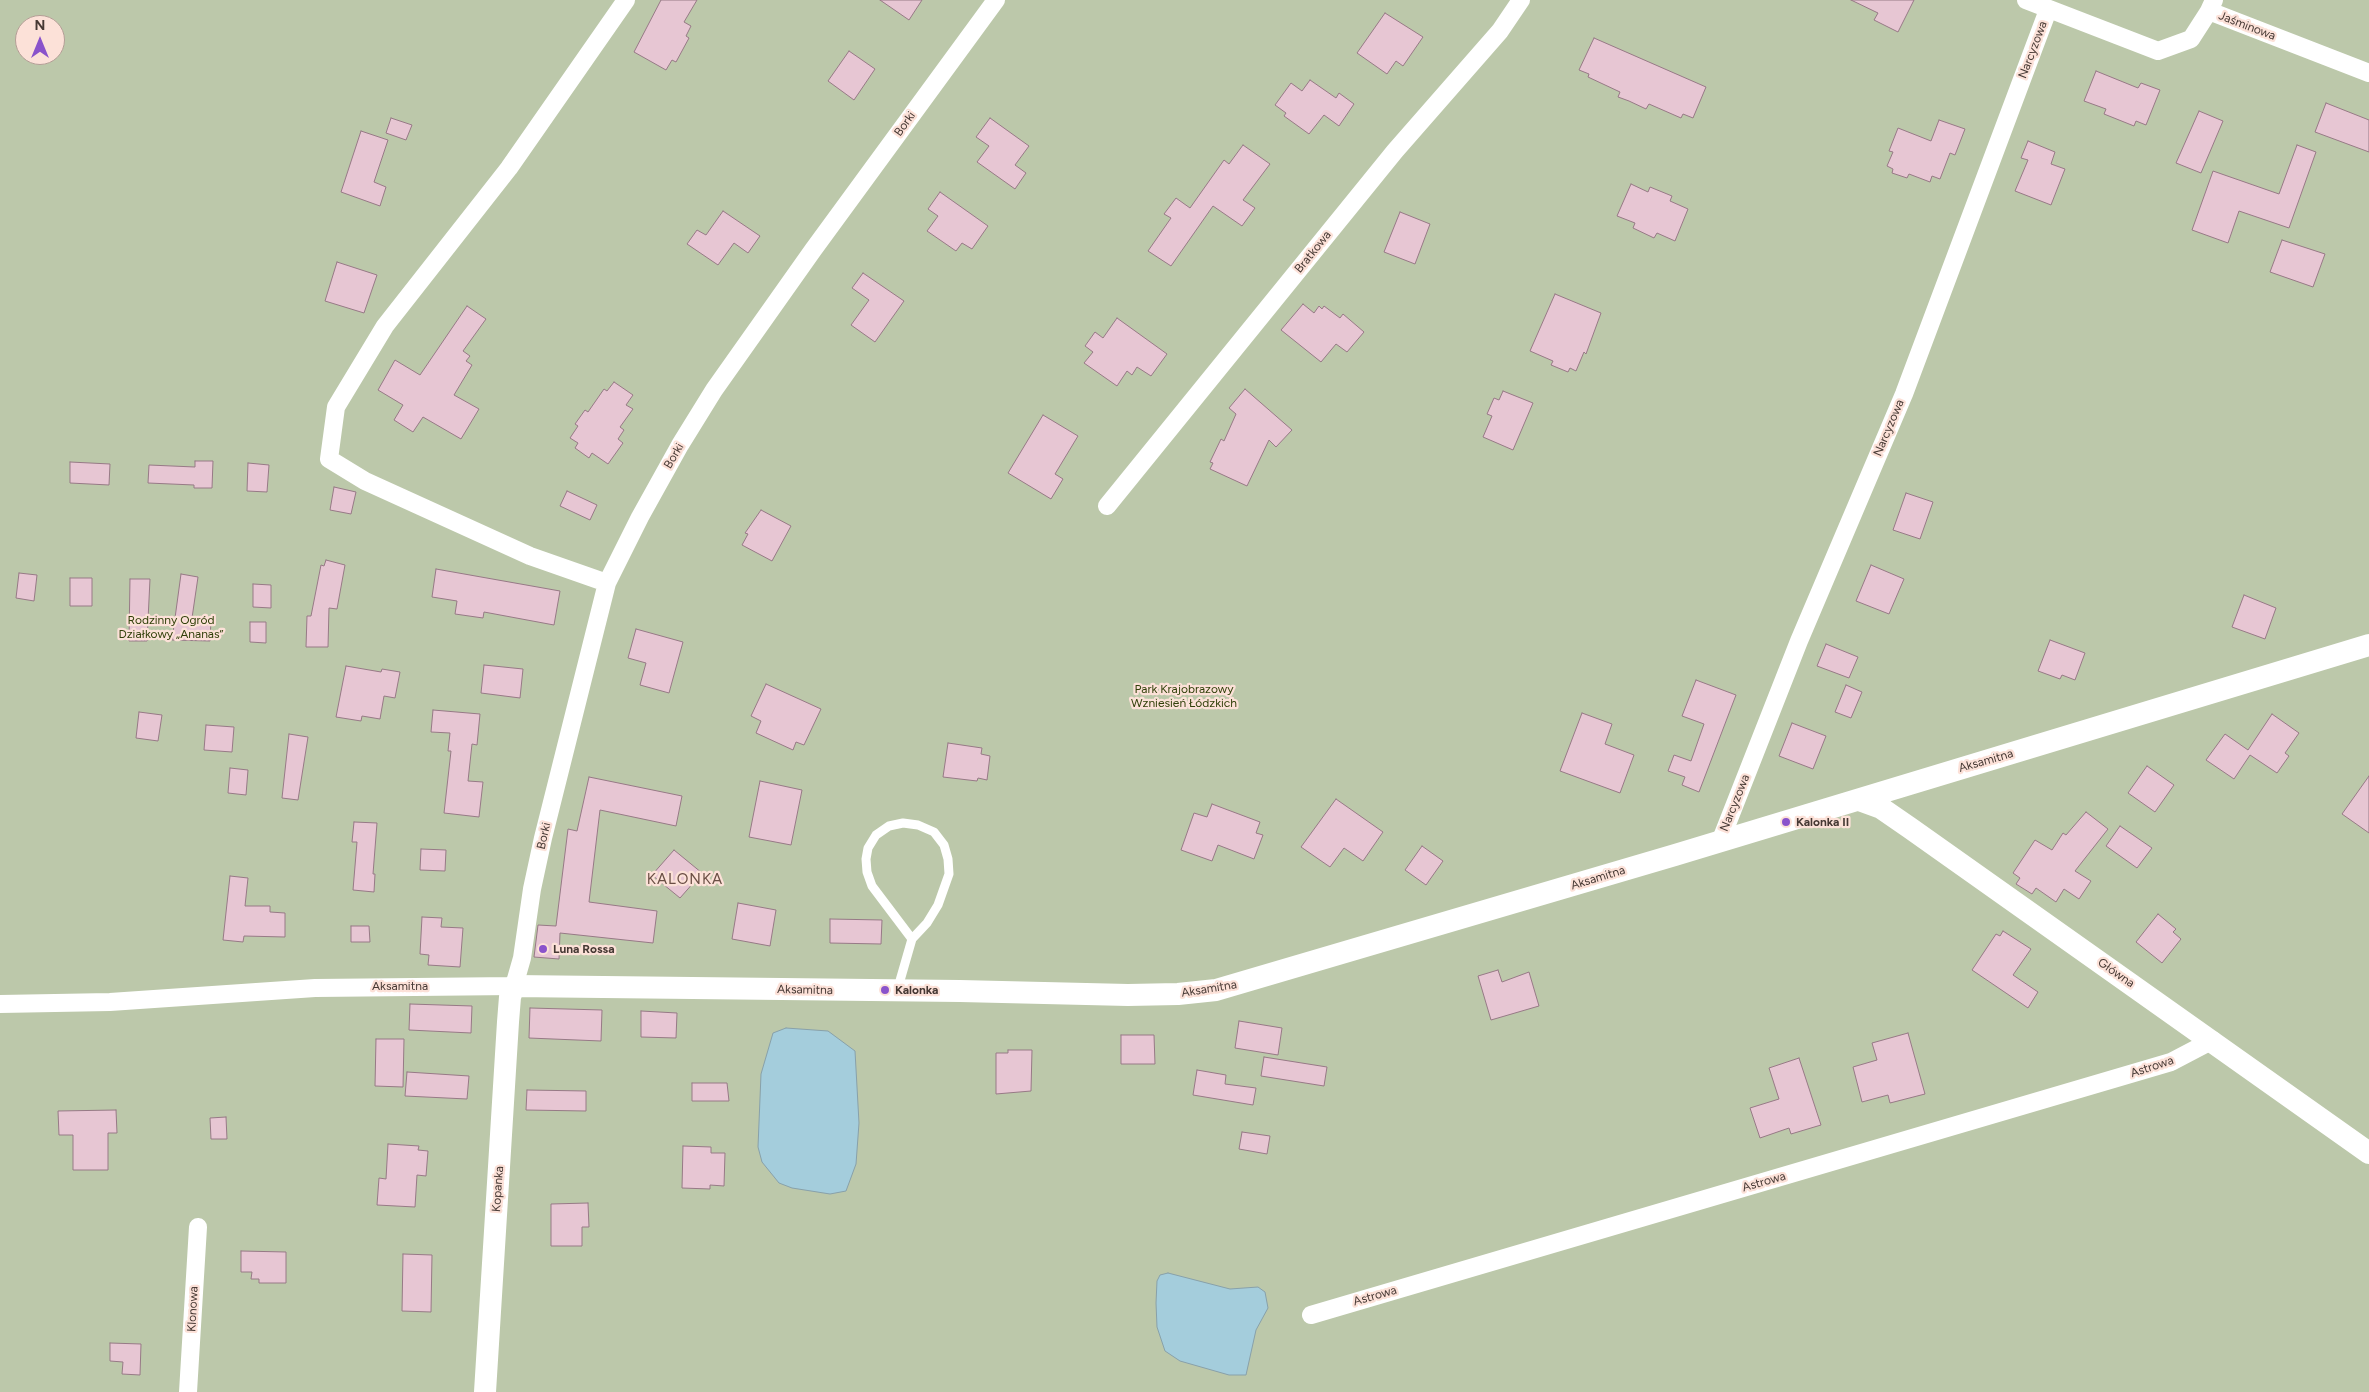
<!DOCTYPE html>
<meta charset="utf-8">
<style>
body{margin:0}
#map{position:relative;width:2369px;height:1392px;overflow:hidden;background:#fce1d8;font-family:Figtree,sans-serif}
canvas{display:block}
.north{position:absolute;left:15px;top:15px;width:50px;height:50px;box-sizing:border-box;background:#fce1d8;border:1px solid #b39e96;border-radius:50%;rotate:0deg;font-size:14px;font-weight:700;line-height:20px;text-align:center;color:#463934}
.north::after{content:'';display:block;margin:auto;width:18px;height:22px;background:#8a53cb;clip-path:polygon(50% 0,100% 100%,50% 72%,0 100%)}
</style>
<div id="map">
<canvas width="2369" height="1392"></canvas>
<div class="north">N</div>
</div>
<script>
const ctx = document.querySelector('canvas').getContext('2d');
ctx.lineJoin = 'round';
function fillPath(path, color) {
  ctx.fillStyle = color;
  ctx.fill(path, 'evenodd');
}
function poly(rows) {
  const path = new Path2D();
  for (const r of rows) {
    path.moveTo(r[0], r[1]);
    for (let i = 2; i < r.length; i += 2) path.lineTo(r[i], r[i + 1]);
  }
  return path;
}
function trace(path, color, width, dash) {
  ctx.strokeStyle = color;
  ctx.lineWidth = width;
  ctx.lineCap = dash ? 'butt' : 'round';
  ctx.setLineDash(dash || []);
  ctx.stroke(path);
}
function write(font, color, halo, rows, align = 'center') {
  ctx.font = font + ' Figtree,sans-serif';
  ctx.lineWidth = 4.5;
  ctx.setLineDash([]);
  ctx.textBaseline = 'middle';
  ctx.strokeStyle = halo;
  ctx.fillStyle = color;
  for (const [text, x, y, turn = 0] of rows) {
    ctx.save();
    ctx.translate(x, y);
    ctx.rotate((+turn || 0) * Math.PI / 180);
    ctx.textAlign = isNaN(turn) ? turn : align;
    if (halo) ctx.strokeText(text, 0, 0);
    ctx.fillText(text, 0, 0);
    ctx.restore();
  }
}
const green = poly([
 [0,0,2369,0,2369,1392,0,1392],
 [25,25,55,25,55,55,25,55]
]);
const water = poly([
 [786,1028,828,1031,855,1051,859,1123,856,1164,846,1191,830,1194,792,1188,779,1183,762,1162,758,1147,761,1074,773,1033,786,1028],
 [1168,1273,1230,1289,1258,1287,1265,1292,1268,1308,1256,1330,1246,1375,1229,1375,1180,1361,1165,1351,1157,1327,1156,1303,1157,1281,1160,1275,1168,1273]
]);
const building = poly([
 [661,0,697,0,684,22,691,26,686,36,689,38,676,62,672,60,666,70,634,52,661,0],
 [880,0,922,0,909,20,880,0],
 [1851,0,1914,0,1898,32,1874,20,1878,13,1851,0],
 [1385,13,1423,37,1403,66,1396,61,1387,74,1357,53,1385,13],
 [1594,38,1706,87,1693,118,1683,114,1681,118,1649,104,1646,109,1629,101,1618,97,1620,92,1588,77,1589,74,1579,70,1594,38],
 [849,51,875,69,854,100,828,81,849,51],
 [2096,71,2138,88,2141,83,2160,90,2146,125,2136,121,2134,126,2104,114,2106,109,2084,101,2096,71],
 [1310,80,1336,98,1339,93,1354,104,1339,126,1324,115,1309,134,1284,116,1286,113,1275,105,1291,83,1302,91,1310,80],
 [2326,103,2369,120,2369,152,2315,132,2326,103],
 [2199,111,2223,121,2201,173,2176,163,2199,111],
 [391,118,412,125,406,140,386,133,391,118],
 [990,118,1029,146,1015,165,1026,173,1015,189,977,162,989,146,976,137,990,118],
 [1939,120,1965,129,1955,155,1950,153,1940,179,1932,176,1930,182,1909,174,1907,178,1892,173,1893,169,1887,166,1893,152,1889,151,1898,128,1931,141,1939,120],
 [361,131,388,140,374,182,386,187,380,206,341,192,361,131],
 [2028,141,2055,152,2051,164,2065,169,2051,205,2015,191,2028,160,2021,158,2028,141],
 [1243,145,1270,164,1243,200,1255,208,1242,226,1213,206,1171,266,1148,251,1171,218,1164,214,1176,198,1190,208,1224,160,1229,164,1243,145],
 [2297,145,2316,152,2289,228,2239,211,2228,243,2192,230,2213,171,2279,194,2297,145],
 [1631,184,1648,192,1650,187,1672,196,1670,201,1688,209,1675,241,1657,233,1654,238,1633,228,1635,223,1617,216,1631,184],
 [940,192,988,226,972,249,962,243,956,251,927,231,938,216,928,209,940,192],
 [723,211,760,236,748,253,734,243,718,265,687,244,697,230,706,235,723,211],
 [1400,212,1430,224,1415,264,1384,252,1400,212],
 [2282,240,2325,254,2313,287,2270,272,2282,240],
 [337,262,377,275,364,313,325,301,337,262],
 [863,273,904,301,875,342,851,325,869,300,852,288,863,273],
 [1555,294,1601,313,1586,354,1584,352,1576,371,1570,368,1568,372,1551,365,1553,361,1530,351,1555,294],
 [1303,304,1314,313,1319,306,1322,309,1324,306,1340,318,1343,314,1364,332,1347,352,1336,344,1321,362,1281,330,1303,304],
 [467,306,486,319,463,351,470,356,466,361,472,365,454,395,479,409,461,439,423,417,413,432,394,420,403,405,378,390,395,360,420,375,467,306],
 [1117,318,1167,354,1151,376,1137,367,1132,375,1127,371,1117,386,1084,363,1093,352,1085,346,1095,332,1103,338,1117,318],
 [614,382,633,395,626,405,633,409,620,427,624,430,618,439,623,443,608,464,592,453,589,458,575,448,578,443,570,438,578,426,575,424,585,410,588,412,604,389,607,391,614,382],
 [1245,389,1292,430,1276,447,1269,440,1247,486,1210,469,1213,463,1210,462,1221,439,1224,441,1236,414,1229,408,1245,389],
 [1503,391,1533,403,1513,450,1483,437,1492,416,1487,414,1494,398,1499,400,1503,391],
 [1043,415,1078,436,1055,474,1063,479,1051,499,1008,473,1043,415],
 [195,461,213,461,212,488,194,488,194,485,148,483,149,465,195,467,195,461],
 [70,462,110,464,109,485,70,483,70,462],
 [248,463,269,465,267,492,247,491,248,463],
 [334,487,356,492,351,514,330,510,334,487],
 [567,491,597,505,590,520,560,506,567,491],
 [1906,493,1933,502,1920,539,1893,530,1906,493],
 [761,510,791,526,772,561,742,545,748,534,745,533,761,510],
 [326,560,345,565,337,609,329,608,328,647,306,647,307,616,311,616,321,565,324,566,326,560],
 [1871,565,1904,579,1889,614,1856,601,1871,565],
 [436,569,560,591,554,625,484,612,483,618,455,614,457,601,432,597,436,569],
 [19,573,37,575,34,601,16,598,19,573],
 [181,574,198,577,192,618,211,619,210,641,172,640,181,574],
 [70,578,92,578,92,606,70,606,70,578],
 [130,579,150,579,147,641,129,641,130,579],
 [253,584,271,585,271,608,253,607,253,584],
 [2244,595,2276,608,2265,639,2232,627,2244,595],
 [250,622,266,622,266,643,250,642,250,622],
 [636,629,683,642,669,693,640,685,646,663,628,658,636,629],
 [2050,640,2085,653,2075,680,2062,675,2060,679,2038,671,2050,640],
 [1826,644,1858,657,1849,678,1817,666,1826,644],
 [484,665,523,669,520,698,481,693,484,665],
 [346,666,381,672,382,669,400,672,395,698,384,696,380,719,362,716,361,721,336,717,346,666],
 [1696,680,1736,695,1699,792,1682,785,1685,777,1668,771,1674,755,1691,761,1704,724,1682,716,1696,680],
 [766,684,821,709,804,745,796,742,793,750,756,733,761,721,751,716,766,684],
 [1846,685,1862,692,1851,718,1835,712,1846,685],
 [433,710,480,714,477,745,472,744,468,781,483,782,479,817,444,813,451,751,448,751,450,733,431,732,433,710],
 [139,712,162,715,158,741,136,738,139,712],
 [1582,713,1612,724,1605,744,1634,755,1620,793,1560,771,1582,713],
 [2272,714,2299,733,2285,753,2289,756,2277,773,2250,755,2234,779,2206,760,2225,734,2248,750,2272,714],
 [1792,723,1826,736,1813,769,1779,756,1792,723],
 [206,725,234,727,232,752,204,750,206,725],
 [289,734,308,737,298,800,282,798,289,734],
 [948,743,982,748,981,754,990,756,987,780,978,778,977,781,943,777,948,743],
 [2147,766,2174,785,2155,812,2128,793,2147,766],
 [230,768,248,770,246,795,228,793,230,768],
 [2369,776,2369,833,2342,814,2369,776],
 [589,777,682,796,676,826,600,810,589,902,657,911,653,943,560,933,559,959,534,957,538,925,556,926,568,829,577,831,589,777],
 [760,781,802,790,791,845,749,837,760,781],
 [1336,799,1383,832,1363,861,1344,848,1330,867,1301,847,1336,799],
 [1212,804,1260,822,1256,833,1263,835,1254,859,1218,845,1212,861,1181,850,1194,813,1207,817,1212,804],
 [2086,812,2108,829,2075,871,2091,881,2079,899,2064,889,2056,902,2036,888,2032,894,2016,884,2020,878,2013,873,2035,840,2052,850,2063,833,2066,835,2086,812],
 [354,822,377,823,373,874,375,874,374,892,353,890,357,842,352,842,354,822],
 [2120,826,2152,848,2137,868,2106,846,2120,826],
 [1422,846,1443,861,1426,885,1405,870,1422,846],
 [421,849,446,850,445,871,420,870,421,849],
 [674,850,702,873,680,898,652,875,674,850],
 [230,876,248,878,245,906,270,906,270,912,285,913,285,937,244,936,243,942,223,940,230,876],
 [738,903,776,910,770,946,732,939,738,903],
 [2158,914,2176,929,2173,932,2181,939,2162,963,2136,942,2158,914],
 [422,917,442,918,441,927,463,928,460,967,428,965,429,955,420,954,422,917],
 [830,919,882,920,881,944,830,943,830,919],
 [351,926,369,926,370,942,351,942,351,926],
 [2003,931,2031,949,2013,975,2038,992,2028,1008,1972,970,1996,934,2000,936,2003,931],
 [1498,970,1502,982,1529,972,1539,1006,1491,1020,1478,976,1498,970],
 [410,1004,472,1006,471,1033,409,1030,410,1004],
 [530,1008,602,1010,601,1041,529,1038,530,1008],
 [641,1011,677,1013,676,1038,641,1037,641,1011],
 [1239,1021,1282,1028,1278,1055,1235,1048,1239,1021],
 [1908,1033,1925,1094,1890,1103,1888,1095,1862,1102,1853,1067,1877,1060,1872,1043,1908,1033],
 [1121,1035,1154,1035,1155,1064,1121,1064,1121,1035],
 [376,1039,404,1039,403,1087,375,1086,376,1039],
 [1008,1050,1032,1050,1031,1091,996,1094,996,1053,1008,1053,1008,1050],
 [1264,1057,1327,1067,1324,1086,1261,1076,1264,1057],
 [1799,1058,1821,1125,1791,1134,1789,1128,1760,1138,1750,1108,1779,1099,1769,1068,1799,1058],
 [1197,1070,1226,1075,1225,1084,1256,1088,1253,1105,1193,1095,1197,1070],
 [407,1072,469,1076,467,1099,405,1096,407,1072],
 [692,1083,727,1083,729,1101,692,1101,692,1083],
 [527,1090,586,1091,586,1111,526,1110,527,1090],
 [116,1110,117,1133,108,1133,108,1170,73,1170,73,1135,59,1135,58,1111,116,1110],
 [226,1117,227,1139,211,1139,210,1118,226,1117],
 [1242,1132,1270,1136,1267,1154,1239,1149,1242,1132],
 [388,1144,419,1146,418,1150,428,1151,426,1176,417,1175,415,1207,377,1205,379,1178,386,1179,388,1144],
 [683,1146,711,1147,711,1153,725,1153,724,1186,710,1185,710,1189,682,1188,683,1146],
 [588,1203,589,1227,582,1227,582,1246,551,1246,551,1204,588,1203],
 [241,1251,286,1252,286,1283,259,1283,259,1279,251,1279,252,1272,241,1272,241,1251],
 [403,1254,432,1255,431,1312,402,1311,403,1254],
 [110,1343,141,1344,140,1375,122,1374,123,1362,110,1361,110,1343]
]);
const service = poly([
 [897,991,912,939,927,923,938,905,949,874,948,859,944,845,934,832,918,825,903,823,889,826,876,835,868,848,866,859,867,872,872,886,912,939]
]);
const minor = poly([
 [2026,0,2158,51,2191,39,2209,11,2214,0],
 [2209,11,2369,73],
 [1107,506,1395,151,1500,31,1521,0],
 [607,583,530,556,365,481,329,459,336,407,385,326,509,168,626,0],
 [1720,842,1799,641,1904,394,2048,10],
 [0,1004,110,1002,315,988,514,986,522,958,532,889,543,838,607,583,640,517,680,445,714,390,813,250,996,0],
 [1311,1315,2171,1062,2213,1040],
 [188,1392,198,1227]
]);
const tertiary = poly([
 [1859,800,1881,808,1910,828,2369,1153],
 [485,1392,508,1022,510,997,514,986,960,991,1128,995,1178,994,1216,990,1675,855,2369,645]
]);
const markers = [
 [1786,822,5,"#8a53cb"],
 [543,949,5,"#8a53cb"],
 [885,990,5,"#8a53cb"]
];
const streetNames = [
 ["Jaśminowa",2247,26,21],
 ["Narcyzowa",2033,50,-69],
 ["Borki",905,124,-54],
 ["Bratkowa",1313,252,-51],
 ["Narcyzowa",1889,428,-67],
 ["Borki",674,456,-60],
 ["Aksamitna",1986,761,-16],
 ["Narcyzowa",1735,803,-68],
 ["Borki",544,836,-77],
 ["Aksamitna",1598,878,-17],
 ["Główna",2116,973,35],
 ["Aksamitna",400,986],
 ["Aksamitna",1209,989,-9],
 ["Aksamitna",805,990,1],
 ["Astrowa",2152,1067,-18],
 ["Astrowa",1764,1182,-16],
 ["Kopanka",498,1189,-86],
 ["Astrowa",1375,1296,-16],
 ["Klonowa",193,1309,-87]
];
const parkNames = [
 ["Rodzinny Ogród",171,620],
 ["Działkowy „Ananas”",171,634],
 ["Park Krajobrazowy",1184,689],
 ["Wzniesień Łódzkich",1184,703]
];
const poiNames = [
 ["Kalonka II",1796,822],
 ["Luna Rossa",553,949],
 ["Kalonka",895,990]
];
const quarterNames = [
 ["KALONKA",685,880]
];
fillPath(green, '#bcc8aa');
fillPath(water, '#a4cddc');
trace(water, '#88a1aa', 1);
fillPath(building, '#e7c6d3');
trace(building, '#977a86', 1);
trace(service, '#fff', 9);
trace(minor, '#fff', 18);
trace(tertiary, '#fff', 22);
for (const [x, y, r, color] of markers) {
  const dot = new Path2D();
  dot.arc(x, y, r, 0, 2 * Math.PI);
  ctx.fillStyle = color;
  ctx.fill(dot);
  trace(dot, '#fce1d8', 2);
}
write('12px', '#463934', '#fce1d8', streetNames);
write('12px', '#31400a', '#fce1d8', parkNames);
write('bold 12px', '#463934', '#fce1d8', poiNames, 'left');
ctx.letterSpacing = '1px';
write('15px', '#6b4f45', '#fce1d8', quarterNames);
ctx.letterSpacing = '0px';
</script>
